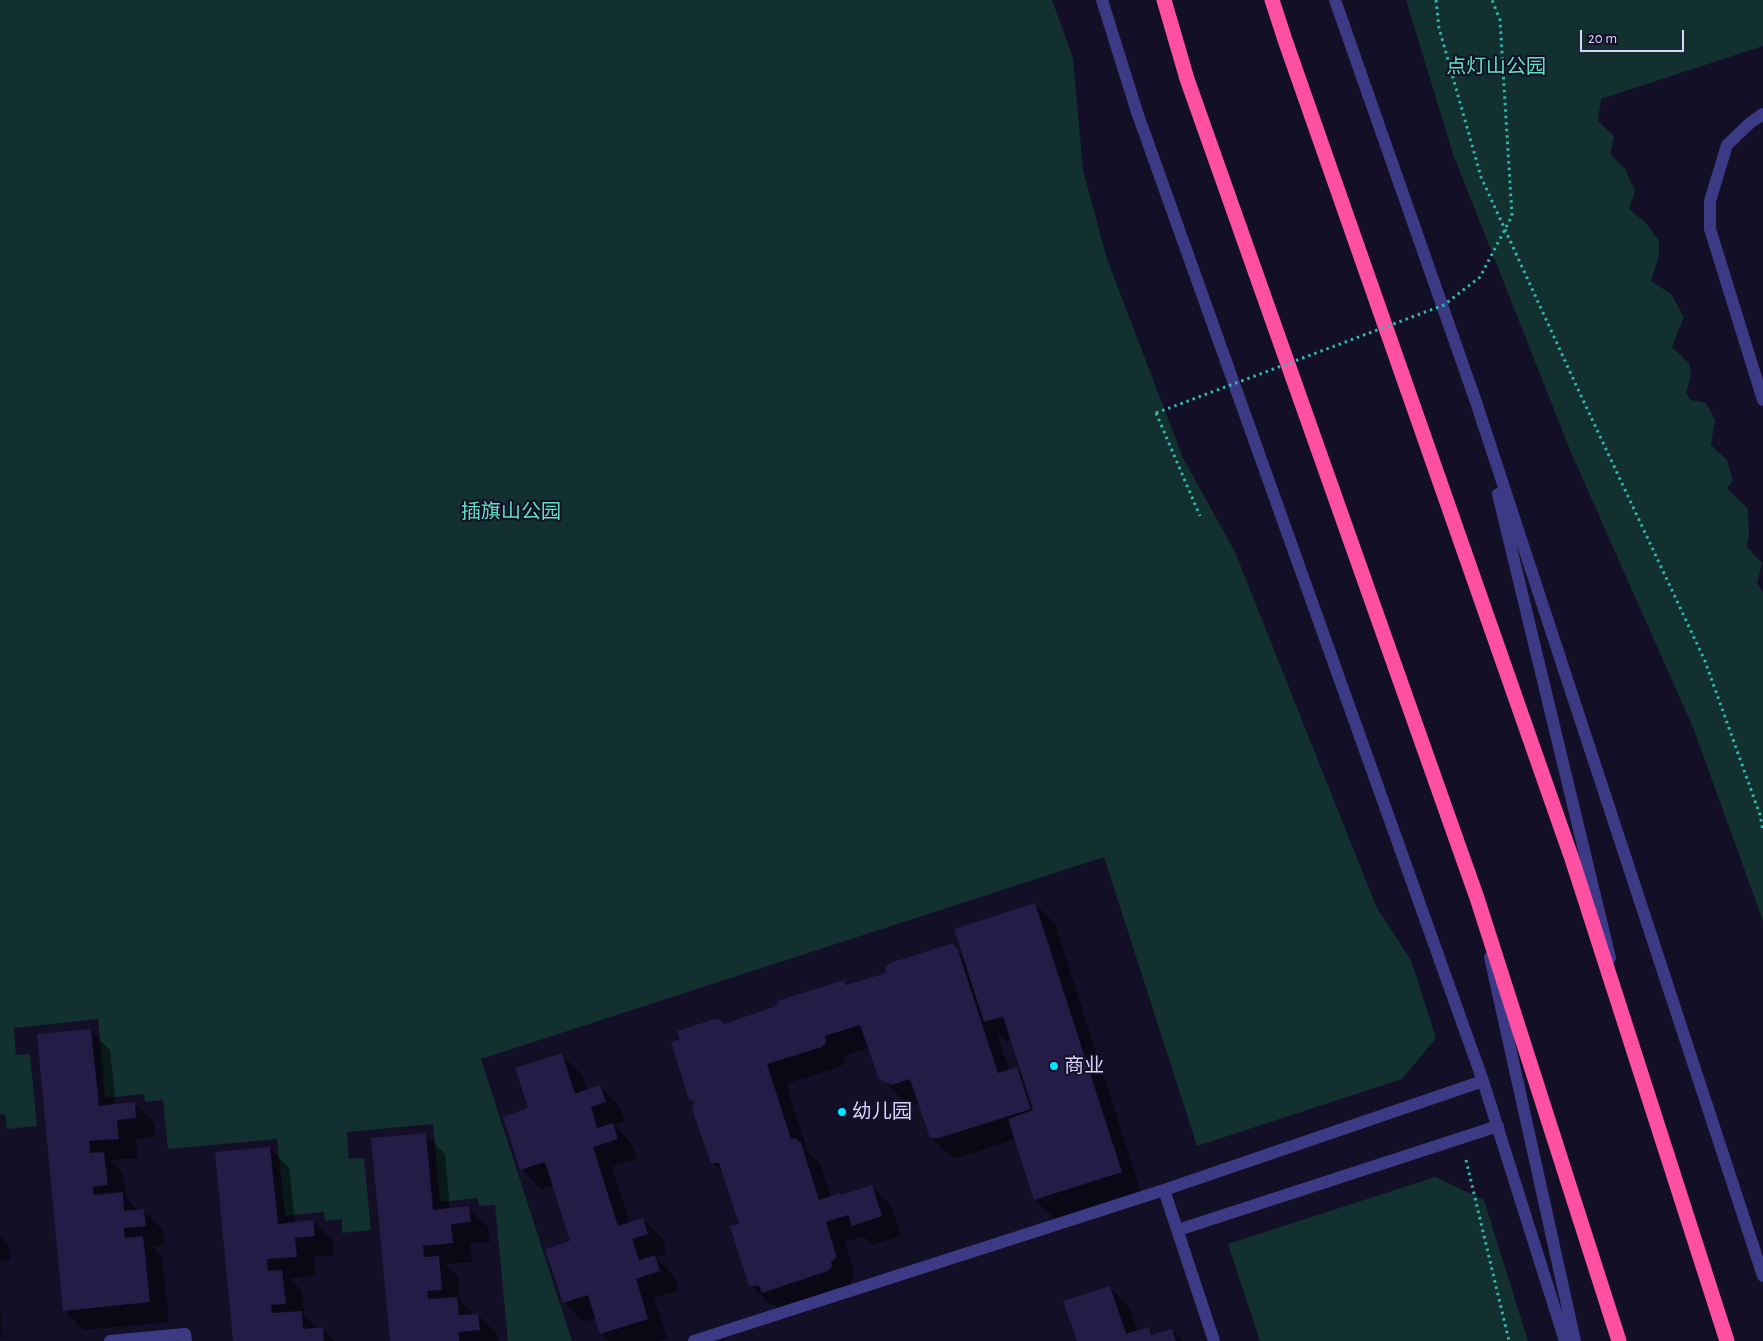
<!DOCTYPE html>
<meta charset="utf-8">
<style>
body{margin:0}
#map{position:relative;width:1763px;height:1341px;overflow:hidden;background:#130f26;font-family:"Alegreya Sans",sans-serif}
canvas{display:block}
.scale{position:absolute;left:1580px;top:30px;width:104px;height:22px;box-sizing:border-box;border:2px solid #d9d4ff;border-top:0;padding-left:6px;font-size:15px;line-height:18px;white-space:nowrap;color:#d9d4ff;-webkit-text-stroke:4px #130f26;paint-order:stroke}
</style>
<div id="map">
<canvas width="1763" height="1341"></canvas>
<div class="scale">20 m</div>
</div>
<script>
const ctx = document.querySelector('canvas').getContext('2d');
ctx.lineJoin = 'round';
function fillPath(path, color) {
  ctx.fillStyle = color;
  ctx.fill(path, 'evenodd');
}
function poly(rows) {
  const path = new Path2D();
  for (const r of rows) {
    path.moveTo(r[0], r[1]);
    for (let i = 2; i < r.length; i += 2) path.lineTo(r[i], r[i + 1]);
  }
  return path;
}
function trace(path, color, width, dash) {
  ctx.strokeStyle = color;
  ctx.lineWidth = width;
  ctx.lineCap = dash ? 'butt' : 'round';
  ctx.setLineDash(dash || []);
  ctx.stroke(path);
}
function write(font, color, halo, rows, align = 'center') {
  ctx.font = font + ' "Alegreya Sans","Noto Sans SC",sans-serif';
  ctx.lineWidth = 4;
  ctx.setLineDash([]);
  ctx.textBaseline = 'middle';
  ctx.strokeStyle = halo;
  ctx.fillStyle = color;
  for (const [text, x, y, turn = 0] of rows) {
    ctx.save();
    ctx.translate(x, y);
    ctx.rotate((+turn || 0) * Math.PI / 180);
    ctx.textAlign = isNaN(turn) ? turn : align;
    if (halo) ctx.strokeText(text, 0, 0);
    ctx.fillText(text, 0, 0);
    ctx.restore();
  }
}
const green = poly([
 [0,0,1052,0,1073,58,1083,170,1107,259,1183,458,1235,552,1377,908,1411,960,1436,1038,1402,1079,1197,1146,1104,857,481,1059,572,1341,508,1341,495,1205,479,1206,478,1198,440,1202,433,1124,347,1132,349,1159,364,1158,371,1230,342,1233,342,1219,325,1221,324,1212,285,1216,277,1139,168,1149,163,1100,145,1102,144,1094,105,1098,98,1019,14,1028,16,1055,30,1054,37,1126,7,1129,5,1114,0,1115],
 [1406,0,1763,0,1763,46,1601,99,1598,121,1614,136,1610,154,1625,169,1635,191,1629,209,1646,223,1659,241,1659,256,1651,281,1671,294,1684,317,1672,347,1689,363,1691,375,1686,393,1691,400,1706,403,1715,420,1711,445,1727,460,1733,481,1727,488,1748,509,1749,535,1747,547,1762,563,1757,584,1763,592,1763,921,1694,730,1570,450,1453,154],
 [1435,1177,1484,1200,1528,1341,1260,1341,1228,1244]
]);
const shadow = poly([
 [1035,904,1055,924,1141,1192,1055,1219,1035,1200,1016,1139,959,1158,951,1157,931,1137,919,1102,912,1104,905,1102,879,1076,869,1047,844,1056,845,1062,841,1066,786,1084,808,1152,820,1164,831,1197,842,1196,872,1186,891,1206,901,1236,872,1245,863,1236,845,1242,855,1276,850,1282,851,1286,783,1312,775,1305,771,1305,751,1285,740,1225,724,1174,711,1161,696,1104,690,1099,724,1025,778,1007,844,981,849,986,887,974,953,946,964,957],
 [1009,1013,1009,1015,996,1020,996,1017],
 [997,1034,1005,1041,1012,1039,1024,1076,1017,1069,1010,1071],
 [90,1030,110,1050,116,1105,134,1103,154,1123,155,1137,136,1139,138,1158,111,1160,123,1173,126,1197,139,1211,144,1211,163,1230,165,1245,152,1246,162,1257,169,1322,84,1330,64,1310],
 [562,1055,582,1075,587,1091,600,1087,620,1107,625,1121,614,1125,632,1144,637,1159,612,1167,630,1223,643,1219,663,1239,667,1253,656,1257,674,1276,679,1290,654,1298,667,1338,659,1341,609,1341,601,1334,596,1318,583,1322,564,1302,572,1241,553,1185,541,1189,521,1169,530,1109],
 [425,1134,445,1154,450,1210,468,1208,488,1227,490,1242,470,1243,472,1262,446,1264,458,1277,460,1301,474,1315,478,1315,498,1335,498,1341,391,1341],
 [270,1148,289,1168,295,1223,313,1222,333,1241,334,1255,314,1257,316,1276,289,1278,302,1291,304,1315,318,1329,322,1329,335,1341,234,1341],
 [0,1236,9,1245,10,1260,0,1261],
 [1110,1287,1129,1307,1138,1332,1148,1328,1155,1335,1172,1330,1183,1341,1078,1341],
 [0,1308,2,1338,0,1338]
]);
const building = poly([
 [1035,903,1122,1172,1034,1200,1008,1119,1033,1110,1003,1016,984,1022,954,929],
 [950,944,953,944,958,950,998,1073,1017,1067,1031,1109,939,1138,930,1138,910,1079,892,1085,884,1082,878,1077,860,1025,825,1036,826,1042,822,1047,767,1064,791,1139,795,1138,801,1143,819,1200,840,1193,841,1195,872,1185,882,1216,852,1226,848,1215,826,1222,836,1255,836,1258,831,1262,832,1266,830,1269,828,1271,762,1293,759,1286,750,1286,748,1283,730,1226,739,1224,719,1163,712,1163,710,1161,692,1109,695,1102,689,1100,671,1042,680,1039,677,1031,715,1019,719,1019,724,1024,777,1006,776,1004,780,1000,844,980,846,985,886,973,885,968,890,963],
 [91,1029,99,1106,135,1102,136,1118,117,1120,119,1139,89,1141,90,1153,104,1152,108,1185,93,1187,94,1195,123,1192,124,1211,144,1209,146,1226,124,1228,125,1238,143,1236,150,1302,63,1311,37,1034],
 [562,1053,575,1094,600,1085,606,1102,591,1107,597,1128,613,1123,618,1139,593,1147,618,1226,643,1218,648,1234,632,1239,639,1260,655,1255,660,1271,636,1279,648,1319,600,1334,588,1295,563,1303,545,1249,570,1241,545,1162,520,1170,503,1117,528,1108,515,1068],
 [426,1133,433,1210,469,1206,471,1222,451,1224,453,1243,423,1246,424,1257,439,1256,442,1290,427,1291,428,1299,457,1297,459,1315,478,1314,480,1330,459,1332,459,1341,390,1341,371,1138],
 [270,1147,278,1224,313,1220,315,1236,295,1238,297,1257,267,1259,268,1271,282,1270,286,1304,271,1305,272,1313,302,1311,303,1329,323,1327,324,1341,233,1341,215,1152],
 [1110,1286,1126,1334,1149,1327,1151,1335,1172,1329,1176,1341,1077,1341,1063,1301]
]);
const path = poly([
 [1436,0,1439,28,1481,177,1576,385,1705,661,1760,815,1763,831],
 [1156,413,1200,516],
 [1466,1160,1509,1341]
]);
const minor = poly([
 [1102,0,1137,112,1483,1081,1565,1341],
 [1335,0,1476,402,1763,1276],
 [1763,114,1750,123,1727,145,1710,201,1710,229,1763,400],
 [1498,494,1610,958],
 [1490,957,1575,1341],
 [1164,1190,1214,1341],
 [1178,1230,1498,1126],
 [110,1341,185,1334,186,1341],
 [694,1341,1164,1190,1483,1081]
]);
const highway = poly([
 [1164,0,1187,79,1477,898,1619,1341],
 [1272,0,1285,40,1572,859,1727,1341]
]);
const pathBridge = poly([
 [1156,413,1444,305,1480,277,1512,216,1500,20,1492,0]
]);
const markers = [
 [1054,1066,5,"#00e5ff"],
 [842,1112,5,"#00e5ff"]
];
const parkNames = [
 ["点灯山公园",1496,67],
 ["插旗山公园",511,512]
];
const poiNames = [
 ["商业",1064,1066],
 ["幼儿园",852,1112]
];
fillPath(green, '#12302f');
fillPath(shadow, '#0007');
fillPath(building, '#241b47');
trace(path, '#2fb8b0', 3, [2.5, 4]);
trace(minor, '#3d3a85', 12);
trace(highway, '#ff4fa3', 15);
trace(pathBridge, '#2fb8b0', 3, [2.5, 4]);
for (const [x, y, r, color] of markers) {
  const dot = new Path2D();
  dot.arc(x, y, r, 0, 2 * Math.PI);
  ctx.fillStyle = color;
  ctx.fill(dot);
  trace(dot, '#130f26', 2);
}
write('20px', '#5fe0c0', '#130f26', parkNames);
write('20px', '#d9d4ff', '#130f26', poiNames, 'left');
</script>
